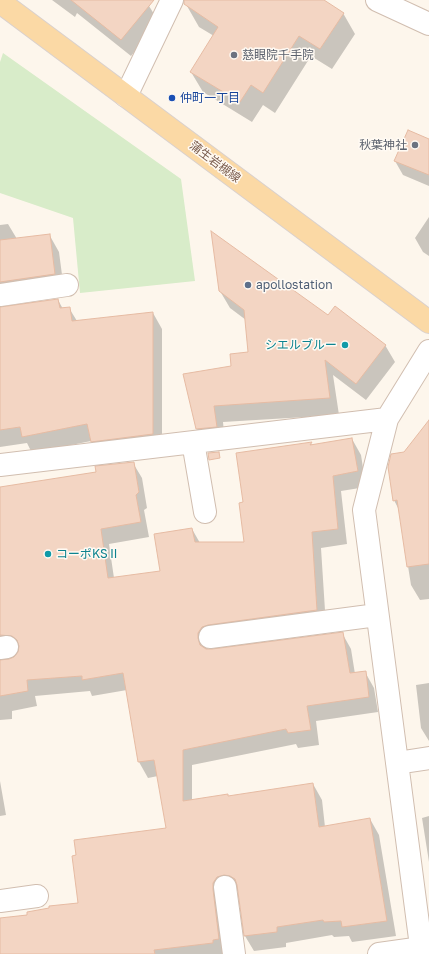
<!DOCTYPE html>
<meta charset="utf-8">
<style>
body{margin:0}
canvas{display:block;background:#fdf6ec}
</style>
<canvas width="429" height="954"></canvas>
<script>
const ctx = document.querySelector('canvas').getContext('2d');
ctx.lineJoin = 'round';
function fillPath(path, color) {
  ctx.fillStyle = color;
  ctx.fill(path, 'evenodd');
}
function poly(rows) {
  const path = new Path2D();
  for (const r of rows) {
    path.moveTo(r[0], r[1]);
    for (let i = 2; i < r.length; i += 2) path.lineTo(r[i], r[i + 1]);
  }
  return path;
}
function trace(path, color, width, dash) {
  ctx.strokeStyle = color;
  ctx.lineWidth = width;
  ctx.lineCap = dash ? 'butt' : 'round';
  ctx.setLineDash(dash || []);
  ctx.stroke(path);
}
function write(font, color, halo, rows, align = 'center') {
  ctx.font = font + ' "Golos Text","Noto Sans JP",sans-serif';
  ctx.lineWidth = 3;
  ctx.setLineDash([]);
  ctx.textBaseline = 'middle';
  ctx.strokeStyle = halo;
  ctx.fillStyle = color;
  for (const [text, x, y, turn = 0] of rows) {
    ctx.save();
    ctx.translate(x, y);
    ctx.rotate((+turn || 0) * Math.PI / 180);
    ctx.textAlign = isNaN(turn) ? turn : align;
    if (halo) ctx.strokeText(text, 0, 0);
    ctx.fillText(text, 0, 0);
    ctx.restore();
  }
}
const green = poly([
 [3,53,181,179,195,281,80,293,73,218,0,193,0,62]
]);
const shadow = poly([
 [52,0,142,0,149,6,159,22,131,56,77,13,75,17],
 [191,0,322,0,343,13,355,34,332,69,311,56,275,113,263,105,252,122,203,92,191,72,214,36,199,27,187,6],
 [429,140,429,186,403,175,395,161],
 [429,217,429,256,423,252,415,238],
 [8,224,17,239,50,236,59,252,64,290,0,303,0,225],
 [220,291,328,316,385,345,395,362,366,400,333,375,339,415,223,422,225,443,207,445,197,429,232,367,249,353,246,320,230,308],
 [58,300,63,309,69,308,77,321,153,313,162,329,162,450,101,457,91,441,32,453,27,443,0,447,0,308],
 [429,422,429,599,420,600,411,585,399,510,394,500,404,453],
 [352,439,361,455,366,487,341,491,347,544,321,548,326,626,211,643,207,650,342,633,351,649,355,674,365,672,374,688,378,712,316,721,319,745,298,748,296,744,192,765,192,801,228,797,313,784,322,800,325,827,370,819,379,835,396,936,352,942,349,936,334,937,332,935,286,943,286,947,254,951,245,936,239,891,233,890,228,954,0,954,0,919,28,915,79,904,167,829,158,776,148,778,139,762,127,690,92,696,90,691,35,696,37,706,12,711,12,719,0,720,0,661,15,658,20,651,15,650,0,655,0,488,97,472,133,463,142,478,147,508,144,510,149,537,109,544,114,578,161,572,192,529,200,543,245,543,244,503,237,454,311,443,312,445],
 [429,683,429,741,421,728,416,685],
 [0,781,6,815,0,816],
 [429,816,429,862,422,818]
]);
const building = poly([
 [71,0,154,0,121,40,71,0],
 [184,0,324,0,344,13,320,49,299,36,263,93,251,85,240,102,190,72,218,27,184,4,184,0],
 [408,130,429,139,429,175,394,161,408,130],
 [211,231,328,315,335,306,386,345,356,384,325,360,330,398,214,406,217,427,196,429,183,374,231,366,230,354,248,352,244,310,219,291,211,231],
 [50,234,55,274,0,282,0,240,50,234],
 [58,299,60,308,70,307,72,321,153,312,153,434,91,442,87,424,22,437,20,427,0,430,0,307,58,299],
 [429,420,429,564,407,567,397,500,393,501,388,467,391,454,404,452,429,420],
 [352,438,358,471,333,476,338,529,312,532,317,610,208,625,202,627,198,633,198,638,200,645,206,649,212,649,343,632,350,673,366,671,369,697,307,706,311,730,288,733,286,729,183,750,183,801,228,794,228,796,313,783,319,827,370,818,387,921,342,927,341,921,324,922,323,920,277,927,277,932,244,936,237,885,235,879,230,876,224,875,217,877,213,883,213,889,219,939,213,940,213,943,154,950,155,954,0,954,0,918,27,915,27,912,49,908,49,906,78,903,72,856,76,855,74,840,166,828,154,760,138,762,123,673,82,680,82,676,27,680,28,691,0,696,0,660,9,659,14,657,18,652,19,646,17,640,12,636,0,635,0,487,96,472,95,466,134,462,139,492,136,495,141,522,101,529,108,578,160,571,154,534,192,528,195,542,244,542,239,503,243,502,236,453,312,442,310,445,352,438],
 [219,452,220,458,209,460,208,453,219,452]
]);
const minor = poly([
 [377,0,429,24],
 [126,96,172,0],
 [0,295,67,285],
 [193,442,205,512],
 [0,465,387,419],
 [210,637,377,615],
 [0,648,7,647],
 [397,763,429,758],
 [225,887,234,954],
 [0,901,37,896],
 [379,954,429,947],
 [422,954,364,510,387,419,429,351]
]);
const major = poly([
 [0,2,429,322]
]);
const markers = [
 [234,55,4,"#6b7280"],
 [172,98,4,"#1a4fb4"],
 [415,145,4,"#6b7280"],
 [248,285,4,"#5c6f8a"],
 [345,345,4,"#0f9aa8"],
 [48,554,4,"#0f9aa8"]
];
const worshipNames = [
 ["慈眼院千手院",242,55],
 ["秋葉神社",407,145,"right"]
];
const transitNames = [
 ["仲町一丁目",180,98]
];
const streetNames = [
 ["蒲生岩槻線",215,162,37]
];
const serviceNames = [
 ["apollostation",256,285]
];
const cultureNames = [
 ["シエルブルー",337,345],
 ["コーポKSⅡ",56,554,"left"]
];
fillPath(green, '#d8ecc9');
fillPath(shadow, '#0003');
fillPath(building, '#f3d5c3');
trace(building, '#e6bba3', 1);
trace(minor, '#d1beb0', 24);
trace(major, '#dad1cd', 24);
trace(minor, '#fff', 22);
trace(major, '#fbd9a5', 22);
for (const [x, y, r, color] of markers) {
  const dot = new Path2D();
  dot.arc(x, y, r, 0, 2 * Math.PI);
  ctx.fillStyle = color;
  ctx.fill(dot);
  trace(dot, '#fffaf3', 1.5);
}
write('12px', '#5b616d', '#fffaf3', worshipNames, 'left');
write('12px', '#164399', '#fffaf3', transitNames, 'left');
write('12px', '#7a5c4d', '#fffaf3', streetNames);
write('12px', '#4e5e75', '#fffaf3', serviceNames, 'left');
write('12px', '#0d838f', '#fffaf3', cultureNames, 'right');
</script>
